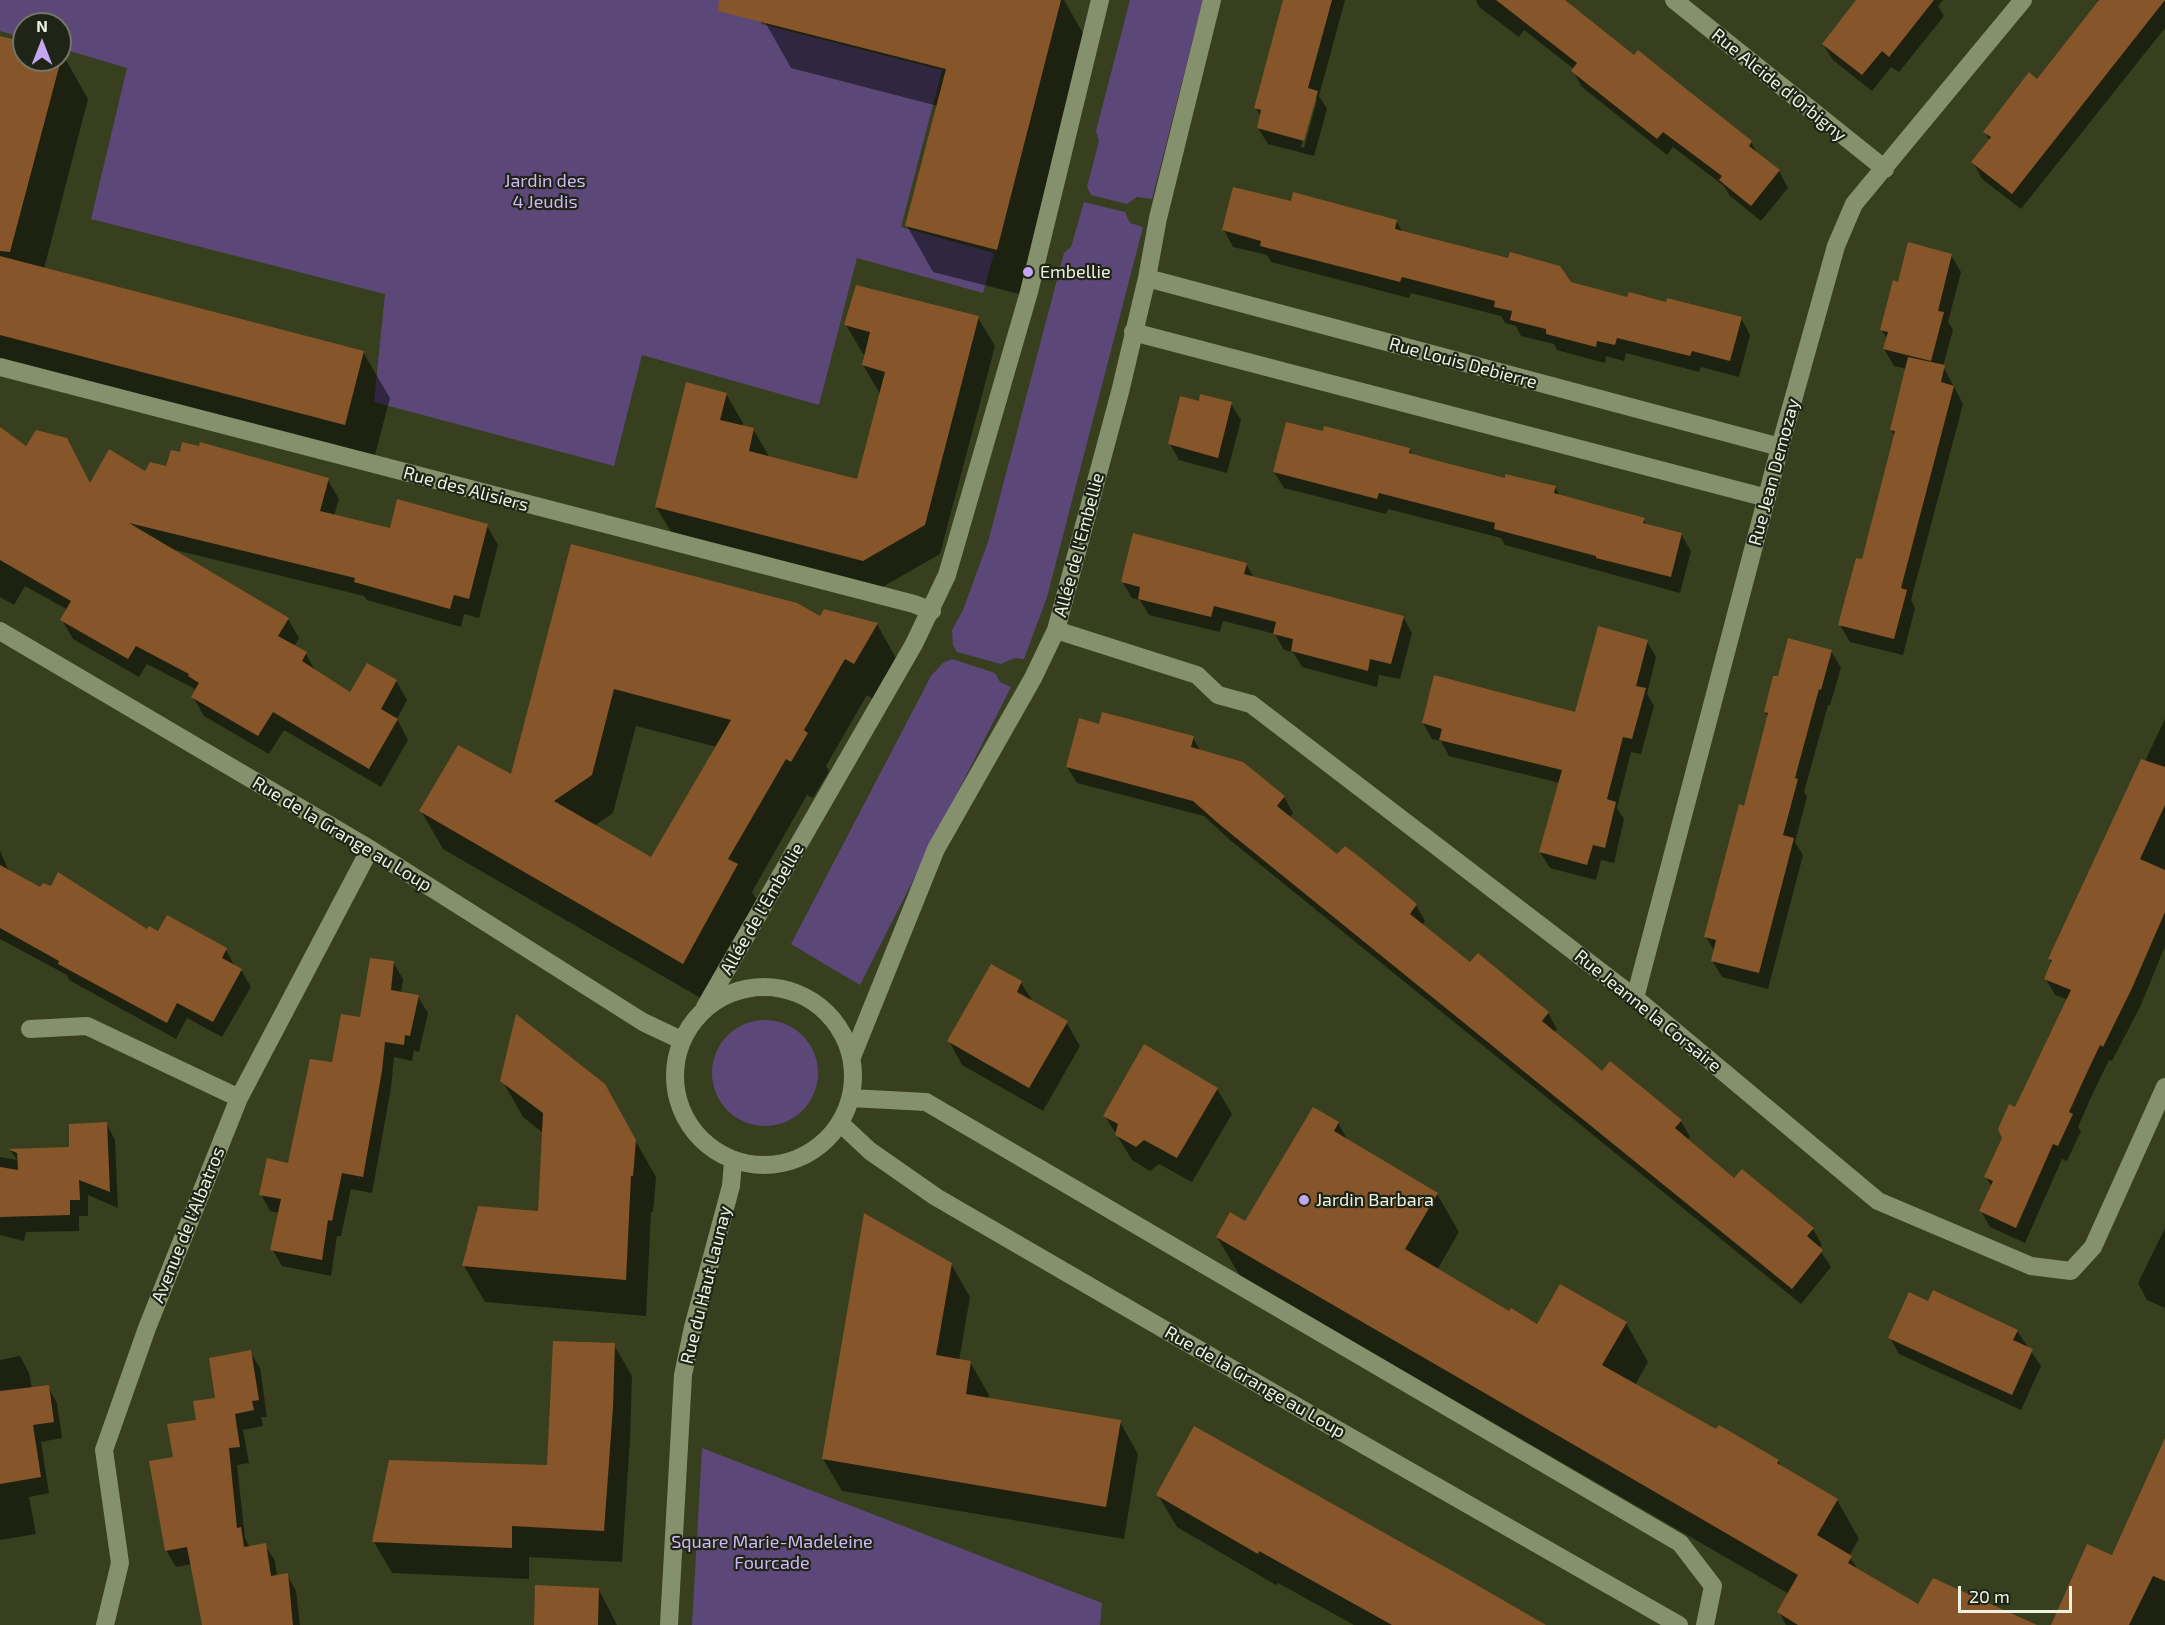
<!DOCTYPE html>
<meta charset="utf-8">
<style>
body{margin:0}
#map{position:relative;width:2165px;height:1625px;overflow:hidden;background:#373f1f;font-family:"Exo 2",sans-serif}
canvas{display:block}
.north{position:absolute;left:12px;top:12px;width:60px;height:60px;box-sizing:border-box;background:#202416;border:2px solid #727767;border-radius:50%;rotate:0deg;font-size:16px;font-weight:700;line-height:24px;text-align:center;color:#edf3e0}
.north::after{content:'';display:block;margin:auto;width:21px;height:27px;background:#c3a7f2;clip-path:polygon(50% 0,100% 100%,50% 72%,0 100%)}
.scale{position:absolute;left:1958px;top:1586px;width:114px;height:27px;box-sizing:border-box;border:3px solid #edf3e0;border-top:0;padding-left:8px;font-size:18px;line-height:21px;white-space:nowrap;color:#edf3e0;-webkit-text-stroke:4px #202416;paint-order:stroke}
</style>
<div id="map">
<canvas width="2165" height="1625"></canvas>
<div class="north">N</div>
<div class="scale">20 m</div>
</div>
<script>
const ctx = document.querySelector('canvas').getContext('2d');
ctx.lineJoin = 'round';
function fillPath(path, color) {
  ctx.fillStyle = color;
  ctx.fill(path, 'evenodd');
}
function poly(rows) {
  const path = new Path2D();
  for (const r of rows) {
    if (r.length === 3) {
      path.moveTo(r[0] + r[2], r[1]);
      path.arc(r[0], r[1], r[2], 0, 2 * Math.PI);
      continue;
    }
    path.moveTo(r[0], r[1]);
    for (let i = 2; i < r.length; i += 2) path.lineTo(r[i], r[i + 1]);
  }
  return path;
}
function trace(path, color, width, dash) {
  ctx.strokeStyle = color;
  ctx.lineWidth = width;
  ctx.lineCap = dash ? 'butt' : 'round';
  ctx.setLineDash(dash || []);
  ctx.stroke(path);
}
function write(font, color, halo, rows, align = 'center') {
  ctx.font = font + ' "Exo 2",sans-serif';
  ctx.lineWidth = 4.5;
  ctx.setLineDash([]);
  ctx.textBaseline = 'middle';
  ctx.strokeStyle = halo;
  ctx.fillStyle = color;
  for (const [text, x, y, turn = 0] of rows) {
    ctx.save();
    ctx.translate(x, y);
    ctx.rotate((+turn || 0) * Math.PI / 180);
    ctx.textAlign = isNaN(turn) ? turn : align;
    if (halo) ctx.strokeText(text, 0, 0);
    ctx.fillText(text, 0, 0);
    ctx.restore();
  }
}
const green = poly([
 [0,0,766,0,761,24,942,70,901,227,994,253,983,293,857,258,819,405,642,355,614,466,374,402,385,294,91,219,127,68,60,48,60,24,24,24,24,38,0,31],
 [1130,0,1203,0,1152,199,1137,197,1127,204,1091,195,1087,187,1099,141,1096,131],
 [1084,202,1125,212,1130,223,1143,227,1047,597,1024,659,1015,658,1001,664,957,652,953,645,952,630,963,610,988,542,1064,253,1071,247],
 [952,659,995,673,1000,682,1011,687,860,985,791,944,931,676,943,663],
 [765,1073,53],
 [702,1448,1102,1603,1100,1625,692,1625]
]);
const shadow = poly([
 [770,0,1064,0,1088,42,1023,295,933,272,907,226,938,106,791,68,765,22],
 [1290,0,1345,0,1319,96,1327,109,1314,156,1268,144,1258,128,1261,117,1256,108],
 [1315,98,1317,100,1304,148,1301,147],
 [1476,0,1563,0,1635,57,1751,142,1758,155,1779,171,1788,188,1761,221,1730,196,1724,186,1673,147,1667,155,1582,87,1573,71,1574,69,1524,30,1519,37,1479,7],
 [1858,0,1943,0,1938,6,1944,16,1899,72,1891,67,1872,91,1833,60,1823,44],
 [2097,0,2165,0,2165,28,2021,209,1982,179,1973,162,1990,141,1985,132,2037,81,2099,3],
 [0,38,24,44,24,60,60,60,60,53,62,53,88,99,44,269,363,352,390,398,371,470,0,373],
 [1292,203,1396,221,1403,232,1570,284,1629,299,1667,304,1741,318,1750,335,1739,377,1701,367,1699,372,1626,353,1624,361,1606,356,1605,363,1557,350,1554,344,1521,336,1516,326,1505,323,1501,316,1411,293,1409,298,1271,262,1267,255,1233,247,1224,230],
 [1951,255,1961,272,1948,322,1953,330,1943,366,1963,404,1911,600,1915,608,1903,655,1850,642,1840,625,1863,561,1895,437,1891,429,1907,369,1894,366,1884,349,1887,339,1882,330,1899,284],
 [978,318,995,346,940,554,879,589,673,535,656,507,726,394,743,423,742,426,753,429,770,458,858,481,880,394,863,365,866,355,863,354,846,325],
 [1231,404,1241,420,1227,473,1179,460,1170,444],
 [0,429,27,448,91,485,167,468,328,480,339,499,334,516,391,530,487,526,498,545,479,618,464,614,461,627,367,600,364,596,171,549,288,619,299,638,294,647,306,654,316,672,351,694,367,665,396,681,407,700,397,719,408,740,381,787,284,730,269,754,204,716,193,697,197,690,147,664,139,677,73,639,62,620,68,610,25,586,14,605,0,597],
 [1409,449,1413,456,1506,480,1555,487,1560,496,1644,520,1647,526,1681,534,1691,551,1680,593,1505,545,1501,538,1388,509,1386,514,1284,488,1274,472],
 [572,546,821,618,877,624,898,662,876,701,867,695,826,766,829,771,813,798,807,795,752,892,759,903,704,1000,443,849,421,811,512,776],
 [636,726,717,747,652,859,594,826,613,813],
 [1246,564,1254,578,1403,617,1412,633,1400,679,1379,675,1377,687,1302,667,1293,652,1284,650,1275,634,1223,621,1220,632,1149,615,1140,600,1132,598,1122,581],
 [1647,641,1656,657,1647,694,1654,706,1641,754,1631,752,1617,808,1624,819,1614,863,1601,860,1596,880,1550,868,1540,852,1560,783,1449,756,1441,741,1432,739,1423,723,1576,713],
 [1831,651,1841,668,1830,705,1828,705,1804,792,1807,797,1795,842,1803,855,1768,989,1722,977,1712,960,1715,952,1706,937,1745,807,1768,717,1765,712,1779,678],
 [2165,719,2165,946,2141,1005,2112,1061,2109,1060,2092,1095,2078,1127,2081,1131,2067,1161,2062,1159,2025,1243,1990,1227,1981,1211,1992,1187,1986,1177,2068,1000,2055,995,2046,979,2052,963,2050,959],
 [1100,726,1193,738,1201,752,1284,797,1293,813,1290,818,1337,856,1416,905,1425,921,1422,925,1470,964,1548,1013,1557,1029,1554,1033,1603,1073,1681,1121,1690,1137,1687,1140,1734,1180,1742,1171,1813,1229,1822,1245,1819,1249,1831,1267,1801,1304,1230,840,1204,816,1077,783,1067,767],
 [0,850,9,872,41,889,148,932,226,950,235,967,241,970,251,987,222,1037,187,1018,176,1039,69,980,67,975,0,939],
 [393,962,403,979,401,993,418,997,428,1013,419,1052,414,1050,412,1061,394,1057,391,1088,372,1193,351,1189,341,1236,337,1236,331,1276,282,1266,272,1249,280,1213,270,1211,261,1194,289,1164,333,1064],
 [1021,983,1033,1002,1066,1022,1080,1046,1043,1111,962,1065,949,1041],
 [502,1080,625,1122,656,1177,653,1212,651,1212,646,1316,485,1302,464,1266,539,1213,543,1133,523,1117],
 [1217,1089,1232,1114,1192,1182,1159,1164,1150,1171,1132,1160,1105,1116],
 [106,1123,115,1140,118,1208,88,1195,88,1216,79,1216,79,1231,26,1232,24,1241,0,1235,0,1157,17,1160,11,1151,71,1149],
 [1338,1123,1348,1141,1437,1194,1459,1232,1437,1270,1510,1313,1538,1326,1626,1323,1648,1362,1635,1385,1717,1431,1778,1461,1783,1469,1837,1500,1859,1539,1849,1556,1859,1571,1918,1606,2033,1625,1786,1625,1779,1612,1789,1594,1240,1276,1217,1237,1246,1223],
 [2165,1228,2165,1308,2147,1300,2138,1283],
 [951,1264,970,1297,959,1361,970,1362,989,1395,988,1399,1120,1422,1138,1454,1124,1539,842,1491,823,1459],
 [1928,1303,2017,1331,2041,1366,2021,1410,1899,1354,1890,1338],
 [614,1345,632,1376,630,1439,622,1562,529,1557,529,1579,392,1573,374,1542,549,1466],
 [250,1352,260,1368,267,1417,261,1417,263,1426,243,1430,249,1463,237,1465,245,1538,250,1548,265,1545,275,1561,277,1577,287,1575,296,1591,300,1625,218,1625,192,1564,176,1567,166,1550,175,1459,198,1421,217,1399],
 [20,1356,29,1373,32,1389,48,1387,57,1403,62,1438,41,1442,49,1493,29,1497,36,1534,0,1540,0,1360],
 [2165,1442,2165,1625,2053,1625,2113,1557],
 [1158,1495,1544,1625,1354,1625,1278,1583,1276,1585,1177,1527],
 [599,1590,617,1625,535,1625]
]);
const building = poly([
 [719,0,1061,0,997,250,905,226,946,69,718,11],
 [1283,0,1332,0,1308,88,1318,91,1304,141,1257,128,1261,110,1254,108],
 [1496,0,1565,0,1634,55,1638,50,1685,88,1752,141,1749,146,1780,170,1751,206,1719,180,1722,176,1663,132,1657,139,1571,71,1577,63],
 [1856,0,1934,0,1889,57,1882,51,1862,75,1822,44],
 [2099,0,2165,0,2012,194,1971,162,1991,137,1983,132,2029,72,2037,79],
 [0,36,24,42,24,60,60,60,60,51,63,52,10,252,0,251],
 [1233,187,1291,201,1293,192,1397,220,1395,229,1508,258,1510,252,1560,266,1571,282,1627,297,1629,292,1666,302,1667,298,1742,317,1730,361,1692,351,1690,356,1617,338,1615,345,1597,341,1596,347,1546,334,1546,329,1510,320,1512,311,1494,307,1495,301,1402,277,1400,282,1260,246,1261,241,1222,230],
 [1908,242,1952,254,1938,311,1944,312,1931,361,1883,349,1888,332,1880,330,1893,280,1898,282],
 [0,256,364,351,345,425,0,335],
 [856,285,979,316,925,525,863,561,655,507,686,382,727,393,720,420,754,428,749,451,857,479,885,372,862,365,870,332,844,325],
 [1908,357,1945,365,1941,382,1954,386,1901,588,1907,590,1894,639,1838,625,1856,558,1862,559,1895,431,1890,430],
 [1200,394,1232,402,1218,458,1168,444,1180,396,1199,401],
 [1286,422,1323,431,1324,426,1410,448,1409,453,1446,463,1505,478,1505,474,1556,486,1554,493,1645,518,1643,523,1682,533,1671,577,1596,558,1596,556,1494,529,1495,523,1379,493,1377,499,1273,472],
 [0,427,26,446,36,430,67,438,90,483,109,449,145,471,150,462,166,466,171,450,180,452,182,442,199,446,200,442,329,478,320,511,390,528,397,499,488,524,469,599,454,595,450,609,354,582,355,578,129,523,289,618,278,636,307,652,302,661,350,692,367,663,397,680,381,709,398,719,369,769,273,712,258,736,191,697,199,683,188,676,189,674,136,646,128,659,60,620,71,601,0,560],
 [1133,533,1247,563,1244,574,1404,616,1391,664,1370,659,1368,671,1291,651,1293,639,1273,634,1276,622,1214,606,1211,617,1138,599,1140,587,1121,582],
 [571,544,797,603,820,616,824,609,878,623,854,664,845,659,804,730,808,733,791,762,786,759,728,859,738,864,683,964,419,811,458,745,511,774],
 [614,689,731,720,651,857,554,801,592,775],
 [1598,626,1648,640,1636,686,1646,688,1632,739,1623,737,1607,799,1616,802,1605,848,1593,845,1587,865,1539,852,1562,770,1439,740,1442,729,1422,723,1434,675,1575,712],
 [1788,638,1832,650,1821,690,1819,689,1795,778,1798,779,1783,835,1794,838,1759,973,1711,961,1716,940,1704,937,1739,804,1744,806,1768,713,1764,712,1773,676,1778,676],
 [1102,712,1194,736,1191,747,1243,762,1285,796,1277,806,1337,854,1345,846,1361,858,1417,904,1410,914,1470,962,1478,953,1549,1012,1542,1021,1586,1057,1602,1071,1610,1061,1682,1120,1675,1128,1734,1178,1742,1169,1814,1228,1807,1236,1823,1250,1792,1289,1219,824,1193,801,1066,767,1079,718,1099,724],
 [2141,759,2165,767,2165,805,2140,859,2165,870,2165,912,2132,988,2103,1047,2100,1045,2084,1079,2069,1112,2073,1114,2065,1131,2058,1146,2053,1144,2016,1228,1979,1211,1993,1181,1984,1177,2002,1138,1998,1129,2009,1104,2015,1107,2071,990,2044,979,2052,960,2048,959],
 [0,865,40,887,43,883,51,886,58,872,147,929,149,926,158,931,167,915,227,948,222,958,242,969,213,1022,177,1003,167,1023,58,964,59,961,0,928],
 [370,958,394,961,391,990,419,995,410,1036,405,1035,404,1045,385,1042,382,1071,363,1177,342,1173,332,1221,328,1220,322,1260,270,1250,281,1199,259,1195,267,1158,288,1163,310,1059,332,1062,341,1014,360,1017],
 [991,964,1022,981,1017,992,1068,1021,1029,1088,947,1041],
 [516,1014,605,1084,636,1140,633,1176,631,1176,626,1280,462,1266,478,1206,538,1211,543,1113,500,1081],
 [1144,1044,1218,1088,1177,1158,1144,1140,1136,1147,1115,1135,1118,1124,1103,1116],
 [1313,1107,1339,1122,1334,1131,1438,1193,1405,1249,1509,1311,1511,1308,1537,1324,1560,1284,1627,1322,1602,1365,1716,1429,1719,1425,1779,1460,1777,1463,1838,1499,1817,1535,1852,1556,1848,1563,1918,1604,1933,1578,2037,1625,1798,1625,1777,1612,1798,1575,1216,1237,1230,1212,1245,1221],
 [107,1122,110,1192,79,1180,80,1200,70,1200,70,1215,0,1217,0,1167,18,1170,17,1153,8,1149,69,1147,69,1124],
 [864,1213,952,1263,936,1355,971,1361,966,1394,1121,1420,1106,1507,822,1459],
 [1933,1290,2018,1330,2013,1340,2033,1349,2012,1395,1888,1338,1909,1292,1928,1301],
 [553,1341,615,1343,613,1407,604,1531,512,1526,512,1548,372,1542,389,1460,547,1465],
 [251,1350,259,1400,252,1401,254,1410,235,1414,240,1447,229,1448,237,1528,241,1527,244,1547,266,1543,271,1576,288,1573,293,1625,202,1625,187,1547,165,1551,149,1461,173,1457,167,1424,196,1420,193,1401,215,1398,209,1358],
 [49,1385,54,1422,33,1425,41,1477,0,1484,0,1391],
 [1194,1426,1470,1581,1546,1625,1392,1625,1259,1551,1258,1554,1156,1495],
 [2165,1438,2165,1581,2153,1576,2129,1625,2051,1625,2087,1544,2112,1555],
 [535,1585,599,1588,598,1625,534,1625]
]);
const minor = poly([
 [1674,0,1885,169],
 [1147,278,1780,447],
 [1133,332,1767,498],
 [0,367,914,604,932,611],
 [1056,630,1197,675,1218,695,1251,704,1635,998,1878,1201,2031,1266,2071,1271,2093,1247,2165,1087],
 [0,631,370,849,643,1022,681,1040],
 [764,1076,89],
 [1635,998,1780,447,1836,246,1854,204,2023,0],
 [705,1007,914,644,947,575,1029,292,1100,0],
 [30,1029,87,1026,239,1098],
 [852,1057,936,849,1033,678,1056,630,1120,392,1147,278,1158,218,1212,0],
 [851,1098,926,1102,1680,1543,1713,1586,1705,1625],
 [840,1123,870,1151,936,1197,1322,1421,1679,1625],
 [105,1625,120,1563,104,1450,147,1328,239,1098,370,849],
 [669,1625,683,1375,693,1327,731,1186,733,1162]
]);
const markers = [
 [1028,272,6,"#c3a7f2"],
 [1304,1200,6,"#c3a7f2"]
];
const streetNames = [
 ["Rue Alcide d'Orbigny",1779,85,39],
 ["Rue Louis Debierre",1463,363,15],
 ["Rue Jean Demozay",1774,472,-75],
 ["Rue des Alisiers",466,489,15],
 ["Allée de l'Embellie",1079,545,-75],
 ["Rue de la Grange au Loup",342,834,31],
 ["Allée de l'Embellie",762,909,-60],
 ["Rue Jeanne la Corsaire",1648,1011,39],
 ["Avenue de l'Albatros",188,1225,-68],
 ["Rue du Haut Launay",706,1285,-76],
 ["Rue de la Grange au Loup",1255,1382,30]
];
const parkNames = [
 ["Jardin des",545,181],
 ["4 Jeudis",545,202],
 ["Square Marie-Madeleine",772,1542],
 ["Fourcade",772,1563]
];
const poiNames = [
 ["Embellie",1040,272],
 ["Jardin Barbara",1316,1200]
];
fillPath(green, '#5b4879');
fillPath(shadow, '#0007');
fillPath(building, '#865529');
trace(minor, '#85906c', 18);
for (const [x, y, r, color] of markers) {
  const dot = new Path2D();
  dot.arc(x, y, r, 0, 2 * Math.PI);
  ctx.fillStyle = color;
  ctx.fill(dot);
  trace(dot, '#202416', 2);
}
write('18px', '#edf3e0', '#202416', streetNames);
write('18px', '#cfb7f9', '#202416', parkNames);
write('18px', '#edf3e0', '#202416', poiNames, 'left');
</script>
